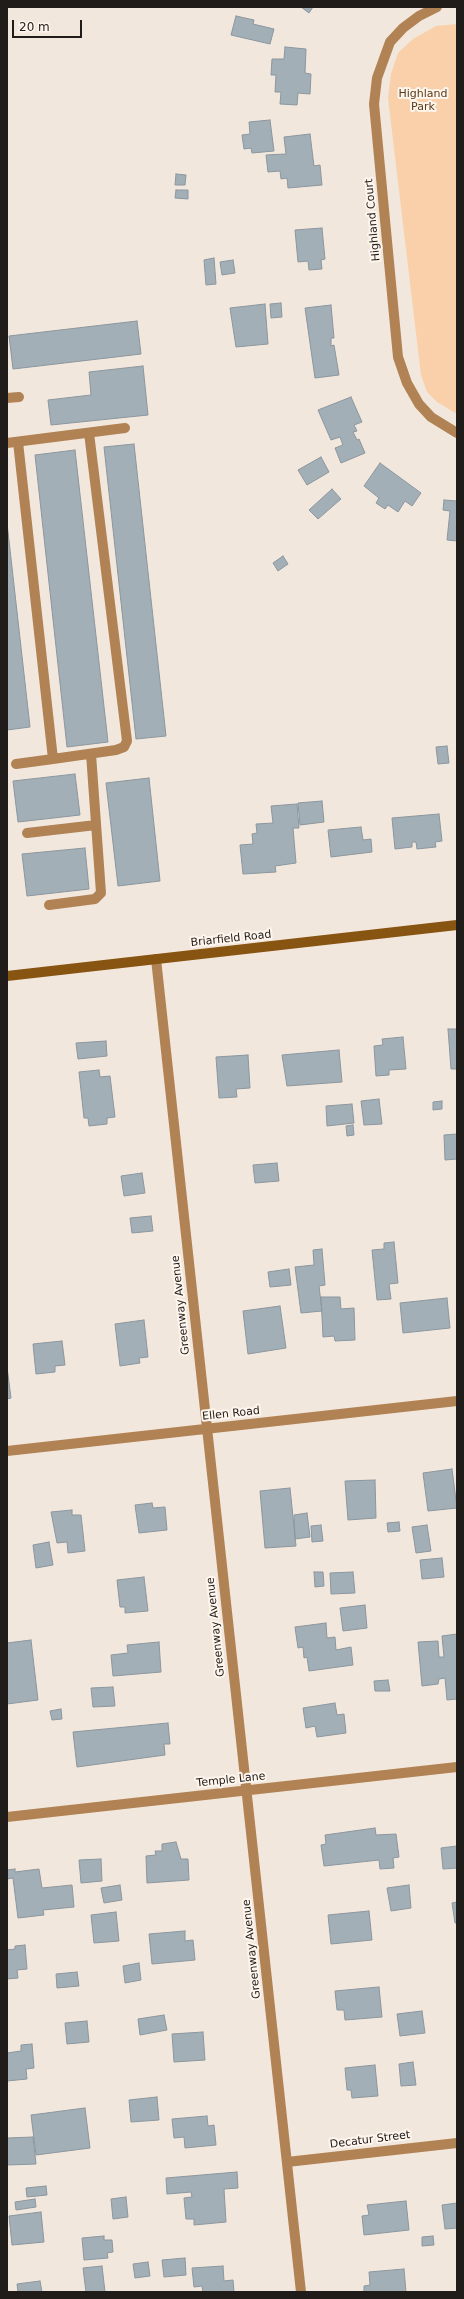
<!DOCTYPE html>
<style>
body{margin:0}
#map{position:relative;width:464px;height:2299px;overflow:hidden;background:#f2e7dd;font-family:"DejaVu Sans",sans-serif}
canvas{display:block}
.frame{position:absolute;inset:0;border:8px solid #201c19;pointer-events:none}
.scale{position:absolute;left:12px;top:20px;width:70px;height:18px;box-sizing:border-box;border:2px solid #201c19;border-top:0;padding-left:5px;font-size:12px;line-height:14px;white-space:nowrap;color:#201c19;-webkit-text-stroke:3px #fef5ed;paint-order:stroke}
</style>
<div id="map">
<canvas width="464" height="2299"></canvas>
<div class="frame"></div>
<div class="scale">20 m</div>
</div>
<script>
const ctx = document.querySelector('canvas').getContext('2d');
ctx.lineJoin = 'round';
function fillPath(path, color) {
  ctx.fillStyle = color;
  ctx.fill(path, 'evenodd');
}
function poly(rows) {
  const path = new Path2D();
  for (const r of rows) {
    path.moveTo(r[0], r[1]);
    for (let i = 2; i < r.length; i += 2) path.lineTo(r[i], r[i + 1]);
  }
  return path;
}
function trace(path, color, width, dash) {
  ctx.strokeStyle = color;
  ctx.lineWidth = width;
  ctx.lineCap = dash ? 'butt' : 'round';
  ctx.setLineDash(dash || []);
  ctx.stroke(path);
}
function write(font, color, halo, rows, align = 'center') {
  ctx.font = font + ' "DejaVu Sans",sans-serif';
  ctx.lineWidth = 4;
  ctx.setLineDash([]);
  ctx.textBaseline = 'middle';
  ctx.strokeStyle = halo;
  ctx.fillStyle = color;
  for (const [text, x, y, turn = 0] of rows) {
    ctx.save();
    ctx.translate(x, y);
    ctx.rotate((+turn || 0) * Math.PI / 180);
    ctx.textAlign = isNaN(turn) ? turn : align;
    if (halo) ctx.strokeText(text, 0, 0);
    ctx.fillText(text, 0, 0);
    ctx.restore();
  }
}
const green = poly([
 [457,24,457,414,437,402,427,392,421,375,388,98,391,74,398,53,413,39,436,26]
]);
const building = poly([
 [301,7,313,7,309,13,301,7],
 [236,16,254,20,253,24,274,29,270,44,231,35,236,16],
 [285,47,306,49,305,73,311,74,310,94,298,93,297,105,280,104,281,92,275,92,276,75,271,75,272,59,284,59,285,47],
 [270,120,274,151,252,153,251,148,244,149,242,135,250,134,249,122,270,120],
 [310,134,314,166,320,165,322,185,288,188,287,178,281,179,280,171,268,172,266,155,286,154,284,137,310,134],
 [176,174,186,175,185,185,175,185,176,174],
 [176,190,188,190,188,199,175,198,176,190],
 [322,228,325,259,321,260,322,269,309,270,308,261,298,262,295,230,322,228],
 [214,258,216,284,206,285,204,260,214,258],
 [233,260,235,273,222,275,220,262,233,260],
 [281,303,282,317,271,318,270,304,281,303],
 [265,304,268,344,236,347,230,308,265,304],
 [331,305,334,338,331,338,331,346,334,345,339,375,315,378,305,308,331,305],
 [137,321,141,354,13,369,9,336,137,321],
 [143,366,148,415,51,425,48,400,91,395,89,372,143,366],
 [351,397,362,422,354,425,357,431,353,432,357,440,359,439,365,453,341,463,335,448,343,445,340,437,331,440,318,410,351,397],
 [134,444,166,736,136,739,104,447,134,444],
 [75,450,108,742,67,747,35,455,75,450],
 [321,457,329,472,307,485,298,470,321,457],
 [380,463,421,493,412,506,405,501,398,512,388,505,385,509,376,503,379,498,364,486,380,463],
 [332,489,341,499,318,519,309,510,332,489],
 [444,500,457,501,457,541,447,540,450,511,443,510,444,500],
 [7,523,30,727,7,730,7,523],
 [283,556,288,564,278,571,273,563,283,556],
 [447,746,449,763,438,764,436,747,447,746],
 [75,774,80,815,18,822,13,781,75,774],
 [149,778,160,881,118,886,106,783,149,778],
 [322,801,324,822,300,825,298,803,322,801],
 [297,804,299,828,293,828,296,863,275,866,276,872,243,874,240,845,253,844,252,834,257,833,256,824,273,823,271,806,297,804],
 [439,814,442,841,435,842,436,847,417,849,416,842,412,842,412,847,395,849,392,818,439,814],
 [361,827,363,840,371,839,372,852,331,857,328,830,361,827],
 [85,848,89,889,27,896,22,854,85,848],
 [448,1029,457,1029,457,1069,451,1069,448,1029],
 [403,1037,406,1069,389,1070,389,1075,376,1076,374,1046,383,1045,382,1039,403,1037],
 [106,1041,107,1056,78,1059,76,1043,106,1041],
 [339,1050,342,1082,287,1086,282,1055,339,1050],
 [248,1055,250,1088,236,1089,237,1097,219,1098,216,1057,248,1055],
 [99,1070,100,1077,110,1076,115,1117,107,1118,107,1124,89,1126,88,1118,84,1118,79,1072,99,1070],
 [379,1099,382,1124,364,1125,361,1101,379,1099],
 [442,1101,442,1109,433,1110,433,1102,442,1101],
 [352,1104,354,1123,327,1126,326,1106,352,1104],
 [353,1125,354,1135,347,1136,346,1126,353,1125],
 [457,1134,457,1159,445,1160,444,1135,457,1134],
 [277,1163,279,1181,255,1183,253,1165,277,1163],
 [142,1173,145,1193,124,1196,121,1176,142,1173],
 [151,1216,153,1231,132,1233,130,1218,151,1216],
 [394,1242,398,1283,389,1284,391,1299,377,1300,372,1250,384,1249,384,1243,394,1242],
 [322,1249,325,1285,319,1286,322,1311,301,1313,295,1267,314,1265,313,1250,322,1249],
 [289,1269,291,1285,270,1287,268,1272,289,1269],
 [321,1297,340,1297,341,1309,354,1308,355,1340,335,1341,334,1336,323,1337,321,1297],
 [447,1298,450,1328,403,1333,400,1303,447,1298],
 [280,1306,286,1348,248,1354,243,1311,280,1306],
 [144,1320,148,1357,139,1358,140,1363,120,1366,115,1324,144,1320],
 [62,1341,65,1365,55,1366,55,1372,36,1374,33,1344,62,1341],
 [7,1367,11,1398,7,1399,7,1367],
 [452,1469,457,1508,428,1511,423,1473,452,1469],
 [375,1480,376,1518,348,1520,345,1481,375,1480],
 [290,1488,296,1546,265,1548,260,1491,290,1488],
 [152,1503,153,1508,165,1507,167,1530,139,1533,135,1505,152,1503],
 [72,1510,72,1515,81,1515,85,1551,68,1553,67,1542,57,1543,51,1512,72,1510],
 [307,1513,310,1537,295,1539,294,1515,307,1513],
 [399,1522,400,1531,388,1532,387,1523,399,1522],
 [321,1525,323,1541,312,1542,311,1526,321,1525],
 [427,1525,431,1551,416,1553,412,1527,427,1525],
 [49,1542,53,1565,36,1568,33,1545,49,1542],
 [442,1558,444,1577,422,1579,420,1560,442,1558],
 [314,1572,323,1572,324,1586,315,1587,314,1572],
 [353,1572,355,1593,331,1594,330,1573,353,1572],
 [144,1577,148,1611,125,1613,125,1607,120,1607,117,1580,144,1577],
 [365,1605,367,1628,343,1631,340,1608,365,1605],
 [326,1623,327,1638,335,1637,336,1650,351,1647,353,1665,309,1671,307,1657,304,1658,303,1647,298,1648,295,1627,326,1623],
 [457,1634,457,1699,447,1700,445,1678,439,1679,438,1684,422,1686,418,1642,438,1641,439,1657,444,1657,442,1636,457,1634],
 [31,1640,38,1700,7,1704,7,1643,31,1640],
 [159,1642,161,1672,113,1676,111,1655,128,1653,127,1645,159,1642],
 [388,1680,390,1691,375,1691,374,1681,388,1680],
 [113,1687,115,1706,93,1707,91,1688,113,1687],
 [335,1703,337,1715,344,1714,346,1733,317,1737,315,1726,306,1728,303,1708,335,1703],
 [61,1709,62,1719,52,1720,50,1711,61,1709],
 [168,1723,170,1744,164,1744,165,1755,77,1767,73,1732,168,1723],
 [375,1828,376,1835,396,1834,399,1857,393,1858,394,1868,380,1869,379,1860,324,1866,321,1845,326,1844,325,1835,375,1828],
 [176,1842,181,1859,188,1859,189,1880,147,1883,146,1856,156,1855,155,1851,162,1851,162,1844,176,1842],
 [457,1846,457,1868,443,1869,441,1848,457,1846],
 [101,1859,102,1881,81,1883,79,1860,101,1859],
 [15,1869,15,1872,39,1869,42,1888,72,1885,74,1907,43,1910,44,1915,18,1918,13,1878,7,1879,7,1870,15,1869],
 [120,1885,122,1900,104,1903,101,1888,120,1885],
 [409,1885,411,1908,391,1911,387,1888,409,1885],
 [457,1902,457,1923,455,1923,452,1903,457,1902],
 [369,1911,372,1940,331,1944,328,1915,369,1911],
 [116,1912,119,1941,94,1943,91,1915,116,1912],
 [185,1931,185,1941,193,1940,195,1960,152,1964,149,1934,185,1931],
 [25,1945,27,1969,17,1970,18,1978,7,1979,7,1950,15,1949,15,1946,25,1945],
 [139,1963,141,1980,125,1983,123,1966,139,1963],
 [77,1972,79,1986,57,1988,56,1974,77,1972],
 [379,1987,382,2017,345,2020,344,2010,337,2010,335,1991,379,1987],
 [422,2011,425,2033,400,2036,397,2014,422,2011],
 [164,2015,167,2030,140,2035,138,2019,164,2015],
 [87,2021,89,2042,67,2044,65,2023,87,2021],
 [203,2032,205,2060,174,2062,172,2034,203,2032],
 [32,2044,34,2068,26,2069,27,2079,7,2081,7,2053,21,2051,21,2045,32,2044],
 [413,2062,416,2085,401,2086,399,2064,413,2062],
 [375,2065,378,2096,352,2098,351,2090,347,2090,345,2068,375,2065],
 [157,2097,159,2120,131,2122,129,2100,157,2097],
 [85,2108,90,2148,36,2155,31,2115,85,2108],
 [207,2116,208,2126,214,2125,216,2145,185,2148,184,2137,174,2138,172,2119,207,2116],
 [33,2137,36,2164,7,2165,7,2138,33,2137],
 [237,2172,238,2188,224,2189,226,2222,194,2225,194,2219,186,2219,184,2198,192,2197,191,2192,167,2194,166,2178,237,2172],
 [46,2186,47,2195,27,2197,26,2188,46,2186],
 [126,2197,128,2217,113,2219,111,2199,126,2197],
 [35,2199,36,2207,16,2210,15,2202,35,2199],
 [406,2201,409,2230,364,2235,362,2216,369,2215,367,2205,406,2201],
 [457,2203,457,2228,445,2229,442,2205,457,2203],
 [41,2212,44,2242,12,2245,9,2216,41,2212],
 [104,2236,104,2240,112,2240,113,2252,107,2253,108,2258,84,2260,82,2238,104,2236],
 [433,2236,434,2245,422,2246,422,2237,433,2236],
 [185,2258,186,2275,164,2277,162,2260,185,2258],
 [148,2262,150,2276,135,2278,133,2264,148,2262],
 [102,2266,105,2292,86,2292,83,2268,102,2266],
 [223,2266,224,2281,233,2280,234,2292,203,2292,202,2286,194,2287,192,2268,223,2266],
 [404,2269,406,2292,364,2292,364,2286,370,2285,369,2272,404,2269],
 [40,2281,42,2292,18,2292,17,2284,40,2281]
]);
const lane = poly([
 [7,398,19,397],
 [18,442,53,759,116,750,124,747,127,741,89,433],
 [7,443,125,428],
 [16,764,53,759],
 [27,833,96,825],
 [49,905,95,899,101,893,91,754]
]);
const street = poly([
 [437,7,419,16,403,28,390,42,377,78,374,104,398,357,407,383,419,404,431,417,457,433],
 [156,959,301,2292],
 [7,1451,457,1401],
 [7,1817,457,1767],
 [287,2162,457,2143]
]);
const secondary = poly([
 [7,976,457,925]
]);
const parkNames = [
 ["Highland",423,94],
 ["Park",423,107]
];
const streetNames = [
 ["Highland Court",373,220,-95],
 ["Briarfield Road",231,939,-6],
 ["Greenway Avenue",181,1305,-96],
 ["Ellen Road",231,1414,-6],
 ["Greenway Avenue",216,1627,-96],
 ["Temple Lane",231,1780,-6],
 ["Greenway Avenue",252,1949,-96],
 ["Decatur Street",370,2140,-7]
];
fillPath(green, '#f9d0a9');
fillPath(building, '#a3afb7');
trace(building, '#8b969e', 1);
trace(lane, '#b08254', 10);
trace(street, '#b08254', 10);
trace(secondary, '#885412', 10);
write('11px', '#583a19', '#fef5ed', parkNames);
write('11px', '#201c19', '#fef5ed', streetNames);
</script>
